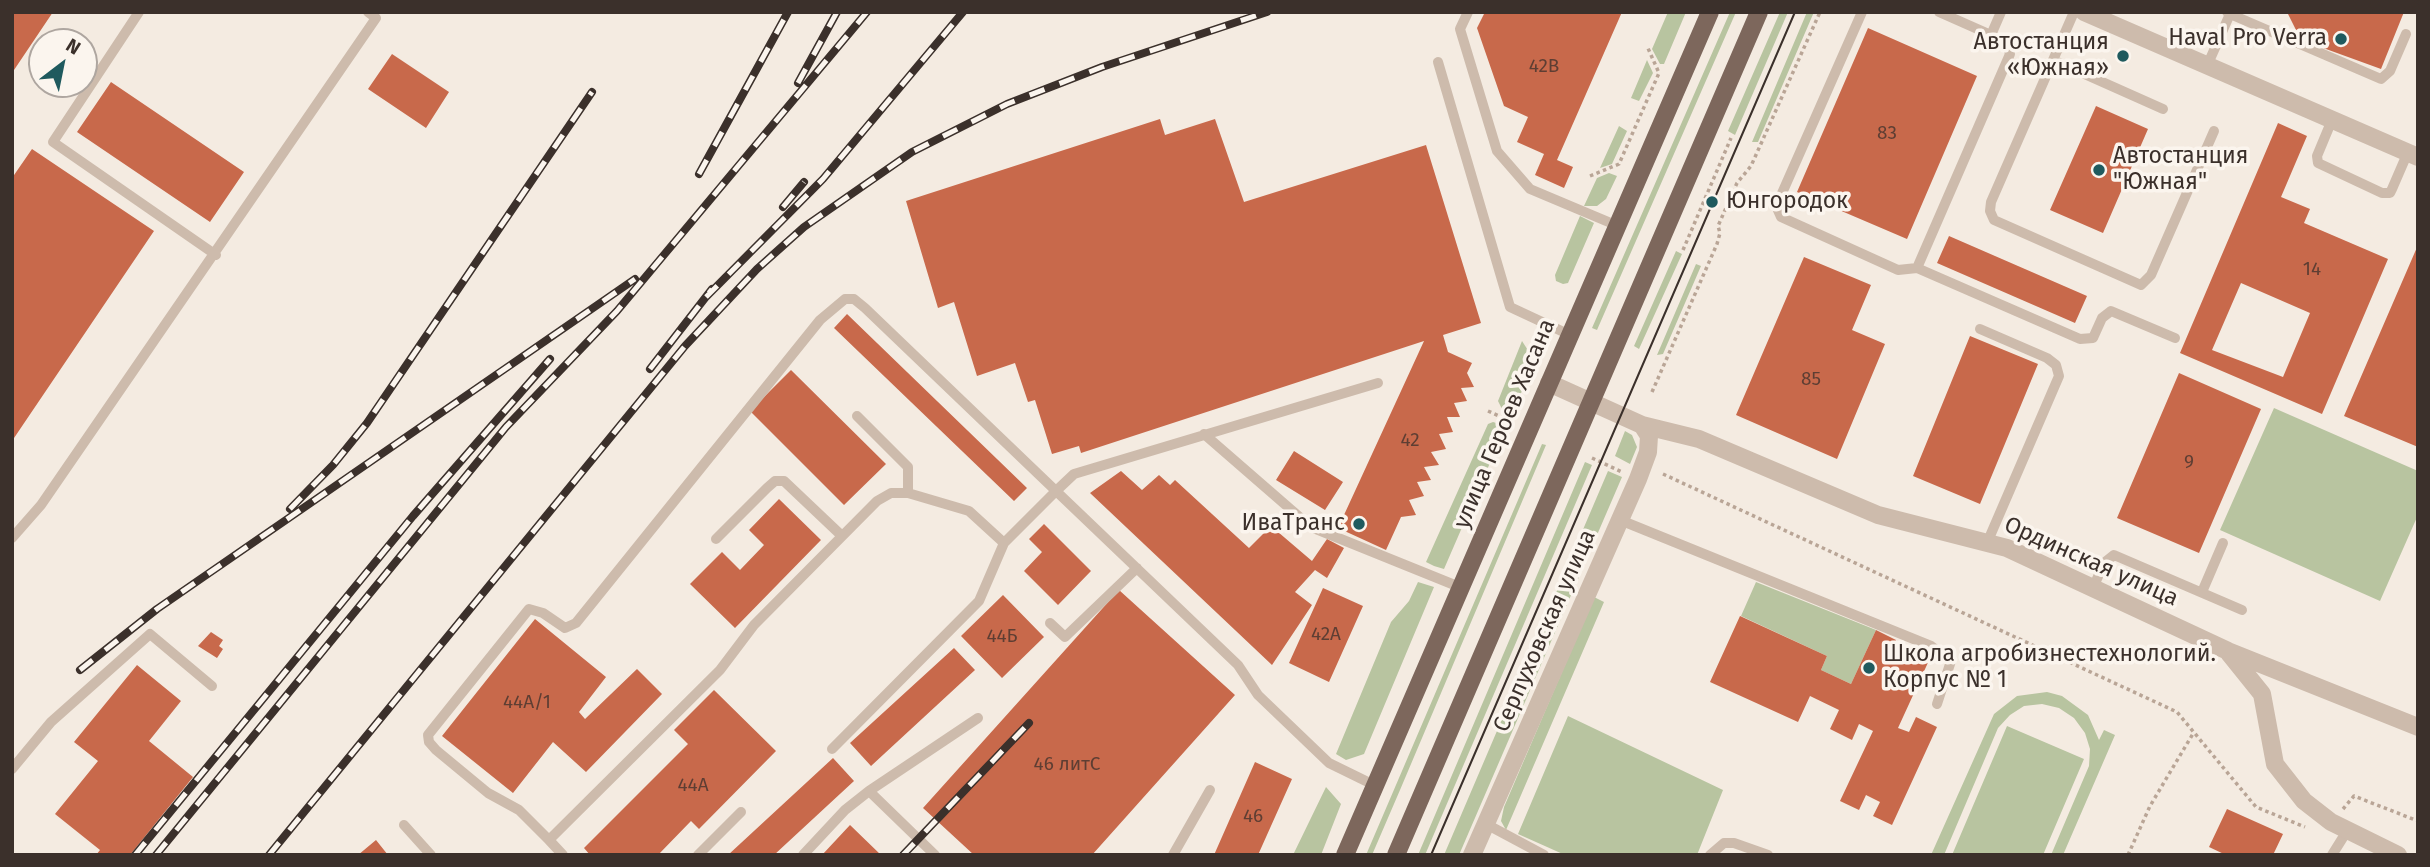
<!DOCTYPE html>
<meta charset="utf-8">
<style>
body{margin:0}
#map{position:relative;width:2430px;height:867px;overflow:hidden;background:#f4ebe1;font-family:"Fira Sans",sans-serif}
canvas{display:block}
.frame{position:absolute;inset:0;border:14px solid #3b302b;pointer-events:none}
.north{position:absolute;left:28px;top:28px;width:70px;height:70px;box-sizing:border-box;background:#fbf5ee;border:2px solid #aea6a0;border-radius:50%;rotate:32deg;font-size:19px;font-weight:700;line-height:28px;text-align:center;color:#3b302b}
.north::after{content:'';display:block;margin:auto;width:24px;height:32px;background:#1f5a5e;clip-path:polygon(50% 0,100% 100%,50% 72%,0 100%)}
</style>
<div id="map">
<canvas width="2430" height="867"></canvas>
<div class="frame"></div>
<div class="north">N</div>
</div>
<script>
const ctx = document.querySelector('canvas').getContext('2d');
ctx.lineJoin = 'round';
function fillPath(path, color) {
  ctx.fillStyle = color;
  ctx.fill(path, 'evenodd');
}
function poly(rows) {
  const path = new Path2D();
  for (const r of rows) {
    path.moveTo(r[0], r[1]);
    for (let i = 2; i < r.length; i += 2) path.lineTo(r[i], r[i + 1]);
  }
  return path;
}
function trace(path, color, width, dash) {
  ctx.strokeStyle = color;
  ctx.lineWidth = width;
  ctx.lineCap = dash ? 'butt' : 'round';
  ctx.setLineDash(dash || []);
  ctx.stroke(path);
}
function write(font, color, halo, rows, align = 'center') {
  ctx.font = font + ' "Fira Sans",sans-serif';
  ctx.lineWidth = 7;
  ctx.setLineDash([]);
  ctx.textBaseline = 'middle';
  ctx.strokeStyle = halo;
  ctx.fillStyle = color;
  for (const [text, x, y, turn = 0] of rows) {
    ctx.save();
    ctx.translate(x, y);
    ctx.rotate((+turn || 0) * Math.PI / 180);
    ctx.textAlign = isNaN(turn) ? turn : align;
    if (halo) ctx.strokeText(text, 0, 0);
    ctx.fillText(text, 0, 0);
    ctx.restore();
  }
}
const green = poly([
 [1668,12,1686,12,1664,64,1660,64,1652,49],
 [1730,12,1736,12,1597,330,1592,328],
 [1780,12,1788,12,1735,135,1728,131],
 [1807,12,1814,12,1758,142,1752,142],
 [1647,60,1653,73,1639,101,1631,98],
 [1619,126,1627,131,1612,164,1600,168],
 [1609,173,1617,176,1606,199,1597,206,1584,206,1597,178],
 [1580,216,1594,223,1568,283,1563,284,1556,281,1555,275],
 [1676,251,1682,254,1639,349,1634,346],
 [1696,264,1701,266,1663,354,1657,355],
 [1522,341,1531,355,1531,371,1512,413,1502,409,1498,401],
 [2274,408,2418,471,2418,515,2380,601,2220,530],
 [1493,422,1506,426,1444,569,1434,566,1426,562,1488,424],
 [1625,431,1632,435,1637,447,1630,464,1615,456],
 [1542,444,1546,445,1400,790,1372,855,1366,855],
 [1585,462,1592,465,1425,855,1418,855],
 [1608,471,1622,477,1459,855,1444,855],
 [1418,582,1434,587,1364,754,1346,760,1336,754,1391,622,1409,601],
 [1756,582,1876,630,1851,684,1821,670,1827,656,1741,616],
 [1594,597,1604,602,1506,830,1501,821,1504,807],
 [2047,692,2062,696,2088,715,2099,740,2104,730,2115,735,2063,855,2051,855,2089,766,2090,749,2085,733,2074,718,2059,708,2042,704,2024,706,2010,715,1998,728,1944,855,1931,855,1994,714,2017,696],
 [1568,716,1723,790,1697,855,1565,855,1518,834],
 [2007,726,2084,759,2043,855,1952,855],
 [1326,787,1341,804,1321,855,1293,855]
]);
const building = poly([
 [12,12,53,12,12,73],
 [1485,12,1622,12,1557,160,1573,167,1564,188,1535,175,1544,154,1517,142,1528,117,1504,106,1477,28],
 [2287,12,2404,12,2381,69,2315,45,2297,32],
 [1868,28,1977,76,1907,239,1797,192],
 [392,54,449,92,426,128,368,89],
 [111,82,244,172,210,222,77,132],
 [2096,106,2148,129,2103,233,2050,210],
 [1160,119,1165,135,1215,119,1244,202,1426,145,1481,323,1443,335,1448,352,1472,363,1467,373,1474,387,1461,388,1467,401,1454,403,1460,417,1447,417,1453,432,1439,434,1446,449,1431,452,1439,465,1424,467,1431,480,1417,482,1424,496,1409,500,1416,515,1401,517,1386,550,1338,528,1424,341,1081,453,1079,446,1052,454,1035,400,1028,402,1015,363,977,376,954,302,938,308,906,201],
 [2278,123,2307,136,2281,197,2310,209,2304,223,2388,259,2322,414,2180,353],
 [2241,283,2310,313,2283,377,2212,350],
 [32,149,154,231,12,441,12,178],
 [1949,236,2087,296,2075,323,1937,263],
 [2418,245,2418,447,2344,416],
 [1804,257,1871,285,1852,330,1885,344,1837,459,1736,415],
 [847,314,1027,488,1014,501,834,328],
 [1970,336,2038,364,1980,504,1913,476],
 [791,370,886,464,844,505,750,411],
 [2179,373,2261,409,2199,553,2117,518],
 [1294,451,1343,482,1325,510,1276,480],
 [1121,471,1142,490,1159,475,1170,485,1175,480,1249,548,1271,526,1312,561,1327,539,1344,548,1327,578,1315,570,1295,592,1312,605,1272,665,1090,493],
 [779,499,821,540,735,628,690,584,722,552,740,570,764,545,749,530],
 [1044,524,1091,571,1058,605,1024,571,1042,552,1029,539],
 [1323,588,1363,606,1329,682,1289,663],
 [1119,590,1235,695,1092,855,974,855,923,808],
 [1003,595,1044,637,1002,678,961,636],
 [1740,616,1827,656,1821,670,1851,684,1876,630,1896,640,1889,655,1902,661,1909,646,1931,656,1898,728,1909,732,1916,717,1937,727,1892,825,1873,816,1880,802,1866,795,1859,810,1840,801,1873,731,1859,724,1852,740,1830,729,1839,710,1810,696,1798,722,1710,682],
 [535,619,606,677,579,712,585,719,637,669,662,694,586,772,553,742,513,793,442,736],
 [211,632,223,640,219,646,223,649,217,658,198,646],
 [954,648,975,670,871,766,850,743],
 [137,665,181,701,149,741,193,777,130,855,96,855,100,850,55,814,98,761,74,742],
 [714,690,776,751,699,829,691,821,658,855,590,855,584,848,688,744,674,730],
 [833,758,854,781,774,855,728,855],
 [1255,762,1292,779,1258,855,1214,855],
 [2227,809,2283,834,2273,855,2226,855,2209,847],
 [850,825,881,855,822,855],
 [376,840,388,855,358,855]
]);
const path = poly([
 [1590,176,1619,164,1659,73,1647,46],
 [1683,250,1731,138],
 [1652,392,1717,244,1720,233,1718,226,1737,183,1751,166,1820,12],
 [1488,411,1508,420],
 [1592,458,1622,472],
 [1663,474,2177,712,2256,807,2305,827],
 [2343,809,2354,796,2418,821],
 [2128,855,2150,806,2194,732]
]);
const service = poly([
 [139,12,53,142,216,255],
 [1468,12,1460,29,1497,151,1530,189,1618,226],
 [1862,12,1779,200,1777,208,1781,217,1898,270,1917,268,2080,339,2093,338,2102,318,2111,311,2175,338],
 [2074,12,1991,202,1990,211,1994,220,2141,285,2151,275,2214,131],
 [2230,14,2381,79,2390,71,2406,34],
 [1991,35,2001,12],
 [2053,60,2163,109],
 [1438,62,1510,307,1570,335],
 [2207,66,2230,14,2227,12],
 [2332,120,2317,156,2318,163,2382,193,2390,193,2392,189,2408,152],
 [1917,268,2010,54,2007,45,2000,39,1939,12],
 [1980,329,2047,358,2056,365,2059,376,1987,543],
 [857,416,908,467,908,493],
 [1204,434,1311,527,1462,588],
 [1620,520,1931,646,1951,661,1937,704],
 [12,538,41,505,376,18,368,12],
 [716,539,767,488,775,481,784,481,842,536],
 [2093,588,2104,563,2114,555,2242,610],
 [2202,592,2223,543],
 [1050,623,1065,637,1137,568],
 [832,749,979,601,1004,543],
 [12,769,51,722,150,634,212,686],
 [1486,824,1544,855],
 [404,825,431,855],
 [549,840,519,810,488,793,436,750,429,742,428,735,529,609,543,613,565,628,576,623,820,320,845,299,854,299,865,308,1056,491,1074,474,1378,383],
 [563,855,549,840,720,670,754,625,877,501,891,493,908,493,969,511,1004,543,1056,491,1238,665,1258,695,1329,763,1376,786],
 [698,855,741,812],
 [803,855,845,810,869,791],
 [935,855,869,791,978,718],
 [1173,855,1210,790],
 [1710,855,1724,843,1734,843,1768,855],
 [2332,855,2347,831]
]);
const minor = poly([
 [1549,383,1642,425,1699,439,1878,515,2007,548,2228,651,2418,727],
 [2229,653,2262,694,2275,764,2304,801,2331,822,2398,855],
 [1472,855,1638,479,1648,452,1649,436,1642,425]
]);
const tertiary = poly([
 [2084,12,2418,157]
]);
const primary = poly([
 [1345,855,1710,12],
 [1396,855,1759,12]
]);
const tram = poly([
 [1431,855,1795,12]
]);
const rail = poly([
 [798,83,837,12],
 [699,174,788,12],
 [783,207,804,182],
 [706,297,823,179,963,12],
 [650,369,712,289],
 [290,509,333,465,367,423,592,92],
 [80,670,157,609,635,279],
 [135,855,413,516,550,359],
 [156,855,506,427,617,311,867,12],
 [269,855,685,346,757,269,804,227,912,152,1007,104,1102,67,1267,12],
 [903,855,1029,723]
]);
const markers = [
 [2341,39,7,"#1f5a5e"],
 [2123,56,7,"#1f5a5e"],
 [2099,170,7,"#1f5a5e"],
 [1712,202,7,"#1f5a5e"],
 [1359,524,7,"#1f5a5e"],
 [1869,668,7,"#1f5a5e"]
];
const numberNames = [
 ["42В",1544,67],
 ["83",1887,134],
 ["14",2312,270],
 ["85",1811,380],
 ["42",1410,441],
 ["9",2189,463],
 ["42А",1326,635],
 ["44Б",1002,637],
 ["44А/1",527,703],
 ["46 литС",1067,765],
 ["44А",693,786],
 ["46",1253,817]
];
const poiNames = [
 ["Haval Pro Verra",2327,39],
 ["Автостанция",2109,43],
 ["«Южная»",2109,69],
 ["Автостанция",2113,157,"left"],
 ["\"Южная\"",2113,183,"left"],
 ["Юнгородок",1726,202,"left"],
 ["ИваТранс",1345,524],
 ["Школа агробизнестехнологий.",1883,655,"left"],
 ["Корпус № 1",1883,681,"left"]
];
const streetNames = [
 ["улица Героев Хасана",1505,424,-67],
 ["Ординская улица",2091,562,24],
 ["Серпуховская улица",1545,631,-66]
];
fillPath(green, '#b8c4a0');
fillPath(building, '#c8694b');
trace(path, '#b9a596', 3.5, [3.5, 3.5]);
trace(service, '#cdbbac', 10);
trace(minor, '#cdbbac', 18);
trace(tertiary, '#cdbbac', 18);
trace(primary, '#7d675c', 18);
trace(tram, '#3b302b', 2);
trace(rail, '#3b302b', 8);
trace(rail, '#fbf5ee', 5, [16]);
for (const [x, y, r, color] of markers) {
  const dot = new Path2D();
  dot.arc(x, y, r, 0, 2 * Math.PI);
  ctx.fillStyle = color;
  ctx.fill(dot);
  trace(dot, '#fbf5ee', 2.5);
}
write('19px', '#5e3e33', null, numberNames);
write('23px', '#3b302b', '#fbf5ee', poiNames, 'right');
write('23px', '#3b302b', '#fbf5ee', streetNames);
</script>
